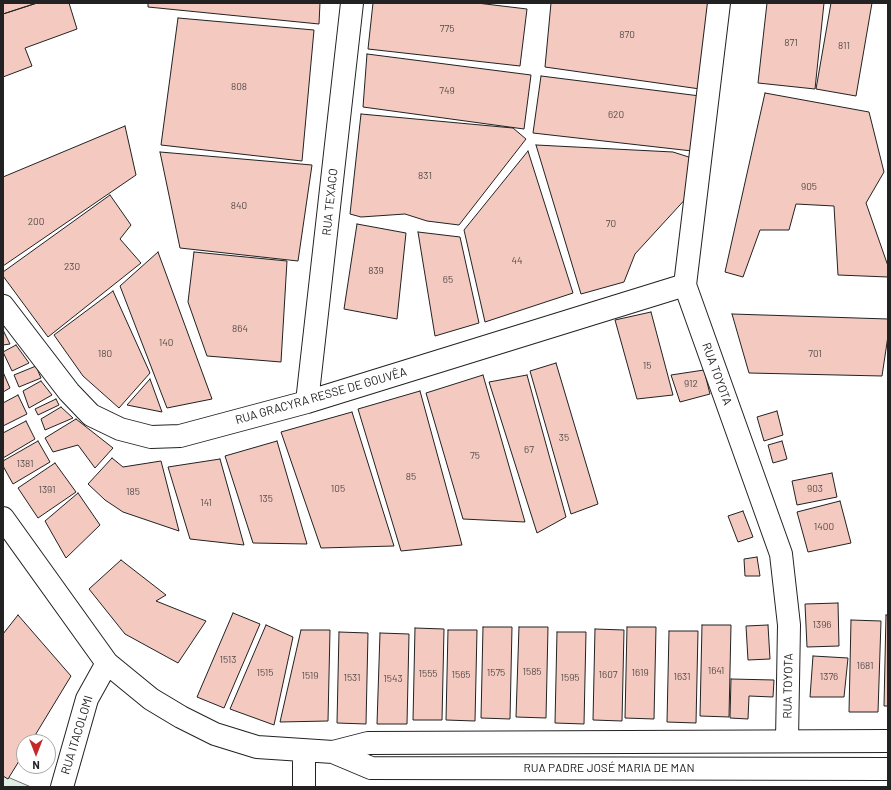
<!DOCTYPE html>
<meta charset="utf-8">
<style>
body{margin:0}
#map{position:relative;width:891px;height:790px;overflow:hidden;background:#fff;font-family:Barlow,sans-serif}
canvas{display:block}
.frame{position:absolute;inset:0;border:4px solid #222;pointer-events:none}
.north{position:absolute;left:16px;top:734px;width:40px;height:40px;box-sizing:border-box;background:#fff;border:1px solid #a7a7a7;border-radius:50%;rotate:180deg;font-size:11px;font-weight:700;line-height:16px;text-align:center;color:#222}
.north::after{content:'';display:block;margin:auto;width:14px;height:18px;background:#c62828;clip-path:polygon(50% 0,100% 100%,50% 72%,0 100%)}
</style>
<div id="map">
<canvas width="891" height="790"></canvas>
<div class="frame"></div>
<div class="north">N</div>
</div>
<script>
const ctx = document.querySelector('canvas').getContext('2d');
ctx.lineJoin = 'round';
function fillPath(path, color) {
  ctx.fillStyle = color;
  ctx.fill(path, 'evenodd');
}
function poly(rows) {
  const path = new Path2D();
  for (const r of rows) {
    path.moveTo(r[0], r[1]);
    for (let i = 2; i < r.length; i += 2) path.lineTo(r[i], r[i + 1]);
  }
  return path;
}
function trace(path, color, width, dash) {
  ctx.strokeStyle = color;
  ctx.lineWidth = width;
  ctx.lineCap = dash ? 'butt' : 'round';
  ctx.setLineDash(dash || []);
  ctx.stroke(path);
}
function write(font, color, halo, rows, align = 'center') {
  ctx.font = font + ' Barlow,sans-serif';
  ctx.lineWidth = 3;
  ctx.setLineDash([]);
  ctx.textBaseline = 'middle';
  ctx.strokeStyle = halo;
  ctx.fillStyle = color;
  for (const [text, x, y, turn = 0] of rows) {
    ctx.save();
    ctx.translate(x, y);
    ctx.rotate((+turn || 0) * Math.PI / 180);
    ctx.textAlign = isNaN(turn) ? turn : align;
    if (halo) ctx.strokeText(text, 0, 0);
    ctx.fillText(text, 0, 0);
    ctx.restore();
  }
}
const green = poly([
 [3,775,31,787,3,787,3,775]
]);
const building = poly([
 [3,3,37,3,3,14,3,3],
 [37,3,69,3,77,29,25,48,32,66,3,77,3,14,37,3],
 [148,3,320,3,319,24,148,7,148,3],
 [373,3,477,3,527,9,520,66,368,49,373,3],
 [551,3,709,3,700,89,545,67,551,3],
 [767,3,824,3,815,89,758,83,767,3],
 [831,3,872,3,856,96,816,89,831,3],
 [178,18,314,30,302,161,161,145,178,18],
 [367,54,531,75,524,129,363,107,367,54],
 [541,76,700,96,692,151,533,133,541,76],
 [765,93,869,112,884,172,866,203,888,266,888,277,838,275,834,206,796,204,789,230,760,230,743,277,725,272,765,93],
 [361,114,513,128,526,139,459,225,427,221,405,214,361,217,350,214,361,114],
 [125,126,136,175,3,266,3,177,125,126],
 [536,145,673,152,695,159,690,194,635,254,624,282,581,294,536,145],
 [528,151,573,293,485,322,464,230,528,151],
 [160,152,312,165,298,261,180,248,160,152],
 [110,195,131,225,120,239,141,263,48,337,3,276,3,272,110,195],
 [357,224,406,233,397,319,344,309,357,224],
 [418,232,460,237,479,323,435,336,418,232],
 [158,252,212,399,167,408,120,286,158,252],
 [194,252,287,261,281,362,207,356,188,302,194,252],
 [113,291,150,373,119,408,83,376,54,335,113,291],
 [651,312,673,395,637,399,615,320,651,312],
 [732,314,888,319,888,336,882,376,749,373,732,314],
 [3,330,10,344,3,345,3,330],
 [16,345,29,363,12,371,3,352,16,345],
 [556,363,598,504,571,514,530,371,556,363],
 [36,366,41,378,19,387,14,375,36,366],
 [704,370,710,394,680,402,671,375,704,370],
 [3,372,10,388,3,392,3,372],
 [483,375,525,522,463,519,426,393,483,375],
 [527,375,566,517,537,533,489,382,527,375],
 [150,379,162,412,127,405,150,379],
 [41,381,52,395,29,408,23,391,41,381],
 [420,391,462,545,401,551,358,409,420,391],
 [18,395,27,414,3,426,3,403,18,395],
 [56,399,59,405,38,415,35,409,56,399],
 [61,407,73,418,45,430,41,419,61,407],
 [777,411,783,435,764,441,757,417,777,411],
 [352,412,394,546,321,548,281,432,352,412],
 [76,419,113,448,95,468,78,445,53,452,45,438,76,419],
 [26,421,35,439,3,458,3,433,26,421],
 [38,441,50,462,13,484,3,466,3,461,38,441],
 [277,441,307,544,253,543,225,456,277,441],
 [782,441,787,459,773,463,768,445,782,441],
 [112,458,123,467,161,461,179,531,123,512,105,500,88,484,112,458],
 [220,459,244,545,190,539,168,467,220,459],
 [55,463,76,492,38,518,18,488,55,463],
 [832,473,837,497,797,505,792,481,832,473],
 [78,493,100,525,66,558,45,521,78,493],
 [840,501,851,543,808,552,797,512,840,501],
 [743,511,753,537,738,542,728,516,743,511],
 [757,557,760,576,745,576,744,559,757,557],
 [121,560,166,595,156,601,206,621,178,663,125,634,89,589,121,560],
 [838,603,839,646,807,647,805,604,838,603],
 [233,613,260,624,224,708,197,697,233,613],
 [18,615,71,676,31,742,24,742,24,753,8,779,3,776,3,634,18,615],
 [886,615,888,615,888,706,884,706,886,615],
 [851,620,881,621,878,712,849,712,851,620],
 [266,625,293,637,274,725,230,709,266,625],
 [702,625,731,625,729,717,700,716,702,625],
 [768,625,770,659,748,660,746,626,768,625],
 [483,627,512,627,510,719,481,718,483,627],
 [519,627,548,627,546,718,516,717,519,627],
 [627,627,656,627,654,719,625,718,627,627],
 [415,628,444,629,442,720,413,720,415,628],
 [595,629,624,630,622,721,593,720,595,629],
 [301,630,330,630,328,721,280,722,301,630],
 [448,630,477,630,475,721,446,720,448,630],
 [669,631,698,631,696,723,667,722,669,631],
 [339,632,368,633,366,724,337,723,339,632],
 [557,632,586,632,584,724,555,723,557,632],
 [380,633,409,634,407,724,377,724,380,633],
 [813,656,848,658,844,697,810,697,813,656],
 [731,679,774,680,773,697,749,696,748,719,730,718,731,679]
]);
const minor = poly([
 [719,3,685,285,781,554,789,625,787,740],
 [3,306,69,392,91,415,120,429,151,437,180,436,307,402,685,285],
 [307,402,352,3],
 [3,518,107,663,151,699,181,717,215,734,257,747,333,752,368,743,888,741],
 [304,751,304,787],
 [333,752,371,768,888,769],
 [62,787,87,699,107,663]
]);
const numberNames = [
 ["775",447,29],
 ["870",627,35],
 ["871",791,43],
 ["811",844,46],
 ["808",239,87],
 ["749",447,91],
 ["620",616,115],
 ["831",425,176],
 ["905",809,187],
 ["840",239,206],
 ["200",36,222],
 ["70",611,224],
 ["44",517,261],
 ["230",72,267],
 ["839",376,271],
 ["65",448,280],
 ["864",240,329],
 ["140",166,343],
 ["180",105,354],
 ["701",815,354],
 ["15",647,366],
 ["912",691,384],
 ["35",564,438],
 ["67",529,450],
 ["75",475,456],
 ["1381",25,464],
 ["85",411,477],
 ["105",338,489],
 ["903",815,489],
 ["1391",47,490],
 ["185",133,492],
 ["135",266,499],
 ["141",206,503],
 ["1400",824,527],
 ["1396",822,625],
 ["1513",228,660],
 ["1681",865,666],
 ["1641",716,671],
 ["1585",532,672],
 ["1515",265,673],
 ["1575",496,673],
 ["1619",640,673],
 ["1555",428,674],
 ["1565",461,675],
 ["1607",608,675],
 ["1519",310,676],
 ["1631",682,677],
 ["1376",829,677],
 ["1531",352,678],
 ["1595",570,678],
 ["1543",393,679]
];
const streetNames = [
 ["RUA TEXACO",330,202,-84],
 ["RUA TOYOTA",717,374,70],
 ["RUA GRACYRA RESSE DE GOUVÊA",321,396,-16],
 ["RUA TOYOTA",788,686,-89],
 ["RUA ITACOLOMI",77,735,-73],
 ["RUA PADRE JOSÉ MARIA DE MAN",609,768]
];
fillPath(green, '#e0efe3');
trace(green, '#6f6f6f', 1);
fillPath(building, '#f3c9c0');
trace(building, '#222', 1);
trace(minor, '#222', 24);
trace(minor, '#fff', 22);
write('10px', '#564c4a', null, numberNames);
write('12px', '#222', '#fff', streetNames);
</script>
